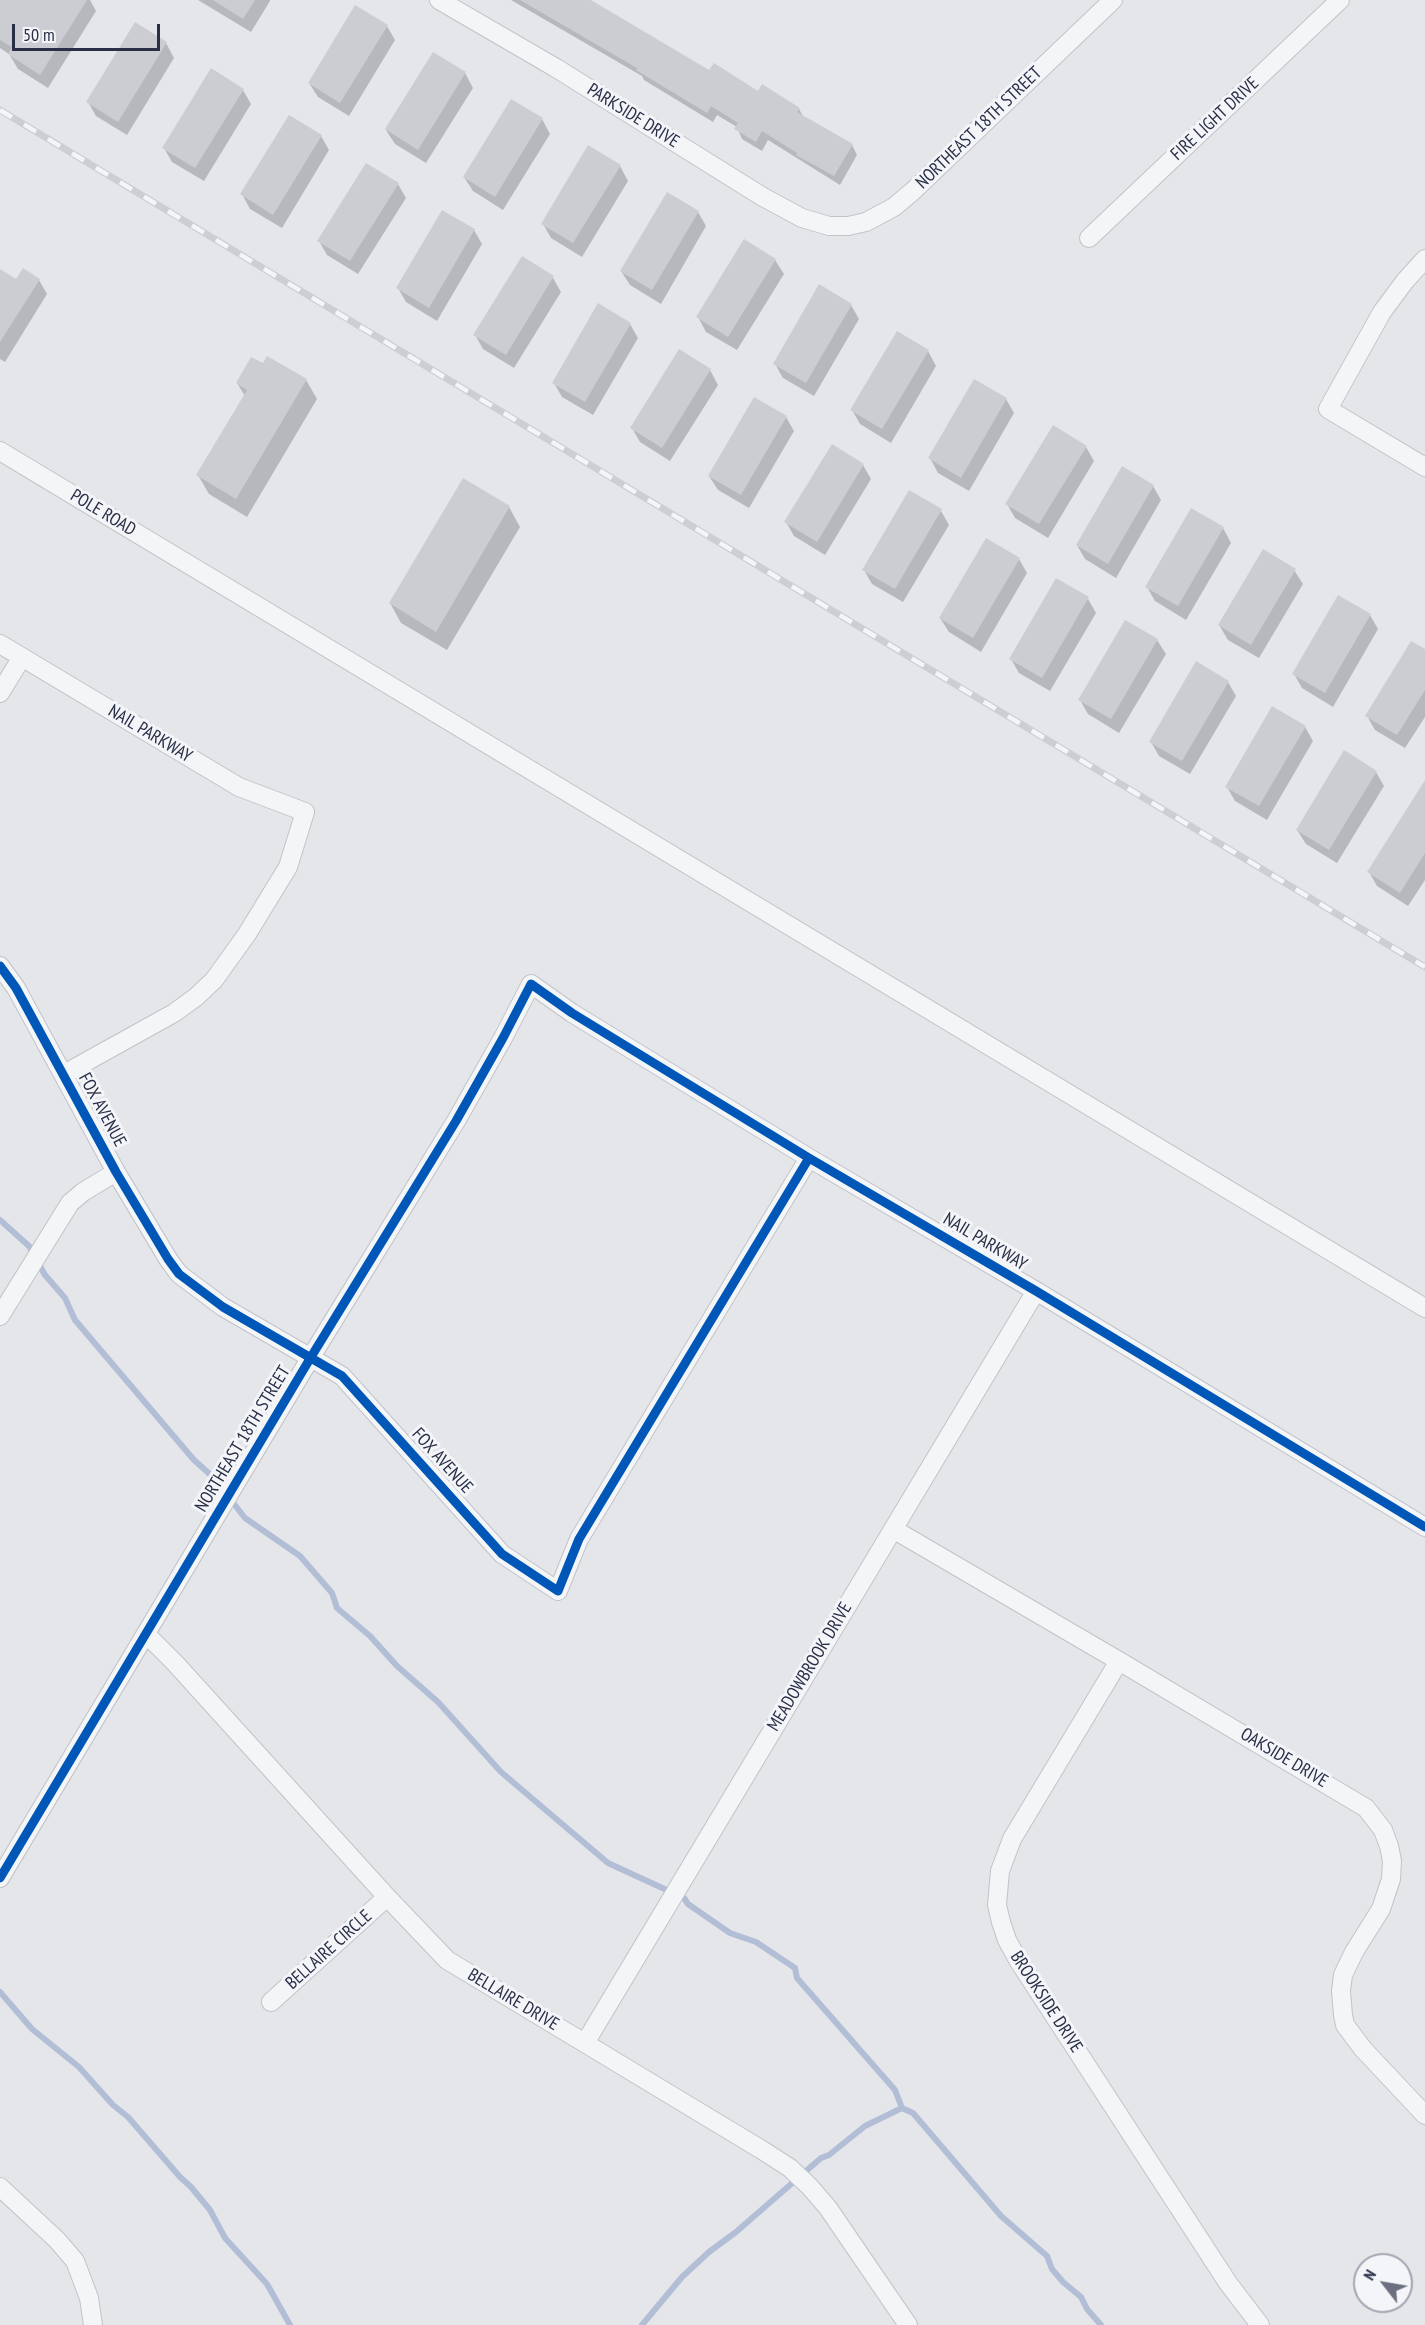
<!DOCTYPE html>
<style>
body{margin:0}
#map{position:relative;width:1425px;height:2325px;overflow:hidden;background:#e5e6ea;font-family:"PT Sans Narrow",sans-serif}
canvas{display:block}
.north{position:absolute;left:1353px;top:2253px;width:60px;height:60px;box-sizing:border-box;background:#f3f5f9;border:2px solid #a2a6b1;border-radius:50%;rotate:301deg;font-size:16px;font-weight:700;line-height:24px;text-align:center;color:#292f46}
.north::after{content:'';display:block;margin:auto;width:21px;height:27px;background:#6b6f7f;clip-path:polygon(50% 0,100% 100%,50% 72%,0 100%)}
.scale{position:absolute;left:12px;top:24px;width:148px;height:27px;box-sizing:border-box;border:3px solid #292f46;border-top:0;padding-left:8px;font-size:18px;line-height:21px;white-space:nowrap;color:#292f46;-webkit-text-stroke:4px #f3f5f9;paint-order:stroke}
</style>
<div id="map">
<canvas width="1425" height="2325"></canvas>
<div class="north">N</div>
<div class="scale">50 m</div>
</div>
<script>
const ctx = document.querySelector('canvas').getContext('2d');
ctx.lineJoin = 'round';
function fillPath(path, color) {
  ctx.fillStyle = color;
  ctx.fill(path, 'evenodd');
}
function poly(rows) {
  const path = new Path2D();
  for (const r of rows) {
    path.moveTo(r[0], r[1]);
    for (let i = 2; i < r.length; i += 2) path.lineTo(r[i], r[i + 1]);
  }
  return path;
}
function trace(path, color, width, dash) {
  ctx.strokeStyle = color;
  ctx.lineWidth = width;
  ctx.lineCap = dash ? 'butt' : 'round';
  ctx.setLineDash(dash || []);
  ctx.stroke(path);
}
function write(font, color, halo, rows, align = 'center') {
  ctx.font = font + ' "PT Sans Narrow",sans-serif';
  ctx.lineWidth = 6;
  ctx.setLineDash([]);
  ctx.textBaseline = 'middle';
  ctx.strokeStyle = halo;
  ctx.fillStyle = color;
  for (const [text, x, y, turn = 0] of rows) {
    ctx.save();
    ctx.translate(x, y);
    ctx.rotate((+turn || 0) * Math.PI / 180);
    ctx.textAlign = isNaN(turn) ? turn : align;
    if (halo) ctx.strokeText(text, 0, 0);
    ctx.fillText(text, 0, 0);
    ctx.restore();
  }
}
const shadow = poly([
 [0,0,90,0,96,11,48,88,18,69,9,54,0,48],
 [198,0,270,0,270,1,251,32],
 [511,0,587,0,709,72,799,109,804,118,852,145,857,155,840,185,768,140,762,151,742,139,737,127,717,115,713,122,644,80,642,76],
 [387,26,395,40,349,116,318,97,309,83],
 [166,43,174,58,127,135,96,116,88,102],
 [465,73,473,88,426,163,395,144,386,130],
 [243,90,251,104,204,181,172,162,164,148],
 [542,119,550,134,503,210,473,191,464,177],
 [321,136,329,150,282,228,250,209,242,194],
 [620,166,628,181,582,257,551,238,543,224],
 [398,184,406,198,358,274,327,255,319,241],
 [698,212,706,226,661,304,630,285,621,271],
 [474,230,482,244,437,321,406,302,398,288],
 [522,258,553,278,561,292,514,368,483,349,475,335],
 [775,260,784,274,737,350,706,332,698,317],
 [0,274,17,281,39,280,47,294,5,362,0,359],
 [851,305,859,319,814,396,783,378,775,364],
 [630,324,638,338,593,415,562,397,554,383],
 [928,351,936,366,891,443,860,424,852,410],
 [710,370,718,385,670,461,640,442,632,428],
 [306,380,317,399,247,517,209,494,198,475,245,396,237,383],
 [1006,399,1014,413,969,491,938,473,930,458],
 [786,417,794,431,749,508,718,490,709,476],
 [1086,447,1094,461,1048,538,1015,518,1007,504],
 [863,465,871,479,825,555,794,536,786,522],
 [1153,486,1161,500,1116,578,1085,559,1077,545],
 [509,507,520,527,447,650,401,623,390,603],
 [1192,510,1223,528,1231,543,1186,620,1155,601,1147,587],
 [941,511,949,525,903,602,872,584,864,570],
 [1019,559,1027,573,981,652,949,632,940,618],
 [1294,570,1303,584,1259,658,1228,640,1219,625],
 [1088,599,1096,613,1050,691,1019,673,1011,659],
 [1370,615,1378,629,1333,707,1302,688,1294,674],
 [1157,640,1166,654,1119,733,1088,714,1080,700],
 [1425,651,1425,717,1405,748,1375,730,1367,716],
 [1228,682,1236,696,1190,774,1159,756,1151,742],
 [1305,727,1313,741,1267,820,1235,801,1227,787],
 [1376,772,1384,786,1337,863,1306,844,1297,830],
 [1425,802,1425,880,1408,906,1377,886,1369,872]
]);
const stream = poly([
 [0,1220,30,1247,35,1263,40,1266,45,1275,65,1298,75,1320,194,1460,213,1477,245,1518,300,1556,332,1593,337,1608,370,1636,397,1666,438,1702,501,1772,608,1863,684,1898,688,1904,730,1933,756,1942,795,1968,797,1978,895,2090,902,2108,913,2113,1001,2216,1047,2256,1052,2269,1063,2282,1081,2297,1087,2309,1101,2325],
 [0,1992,32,2029,79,2067,113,2105,128,2117,180,2177,191,2187,210,2210,225,2238,267,2284,290,2325],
 [642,2325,682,2277,709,2252,736,2232,821,2158,829,2155,865,2126,902,2108]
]);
const building = poly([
 [0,0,87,0,40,75,8,54,12,47,0,40],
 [213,0,255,0,243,19],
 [520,0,591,0,709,70,714,63,758,91,762,84,800,108,797,112,853,144,834,176,796,155,797,153,762,131,756,142,734,129,738,123,711,106,707,113,636,70,637,68],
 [355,5,388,25,340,103,308,83],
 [135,22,167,42,118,122,86,102],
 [433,52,466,72,418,150,385,129],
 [211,68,244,89,195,168,162,148],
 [511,99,543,118,495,197,463,177],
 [289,115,322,135,273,215,240,194],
 [588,145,621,165,573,243,541,224],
 [366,163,399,183,350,261,317,241],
 [667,192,699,211,652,290,620,271],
 [442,210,475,229,429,308,396,288],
 [744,239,776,259,728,337,696,317],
 [522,256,554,276,506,355,473,335],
 [23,268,40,279,0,342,0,269,16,279],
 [819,284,852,304,806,383,773,364],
 [598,303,631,323,585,402,552,383],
 [897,331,929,350,882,429,850,410],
 [679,349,711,369,662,448,630,428],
 [267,356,307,379,236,499,196,475,247,390,236,383,251,357,263,363],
 [974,379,1007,398,961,478,928,458],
 [754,397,787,416,741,495,708,476],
 [1053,425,1087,446,1039,524,1005,504],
 [832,444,864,464,817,542,784,522],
 [1122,466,1154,485,1108,564,1076,545],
 [463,478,510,506,436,632,389,603],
 [909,490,942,509,895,589,862,570],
 [1191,508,1224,527,1178,606,1145,587],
 [986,538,1020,558,973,638,939,618],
 [1263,549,1296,569,1251,645,1218,625],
 [1056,578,1089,597,1042,678,1009,659],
 [1338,595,1371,614,1325,693,1292,674],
 [1125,620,1158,639,1111,719,1078,700],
 [1411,641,1425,649,1425,690,1397,735,1365,716],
 [1196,661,1229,681,1182,761,1149,742],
 [1272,706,1306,726,1259,806,1225,787],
 [1344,750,1377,771,1329,850,1296,830],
 [1425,780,1425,853,1400,893,1367,872]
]);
const minor = poly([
 [439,0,556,68,763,197,802,218,829,226,848,226,866,222,894,207,913,191,1113,0],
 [1089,238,1340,0],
 [1425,259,1405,281,1382,312,1328,409,1425,467],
 [0,451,1425,1308],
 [0,644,239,787,305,812,288,867,247,934,214,980,196,997,174,1013,64,1074],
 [0,693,22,657],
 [0,966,16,988,116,1172,168,1259,179,1274,223,1307,342,1376,502,1554,558,1591,579,1539,809,1158],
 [0,1316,70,1203,83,1192,116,1172],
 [893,1529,1119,1661,1366,1808,1383,1830,1389,1846,1392,1861,1391,1879,1381,1909,1354,1952,1343,1975,1341,1991,1343,2015,1345,2025,1363,2049,1425,2115],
 [146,1634,175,1663,387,1897,447,1960,762,2150,790,2168,810,2187,828,2208,908,2325],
 [1119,1661,1012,1839,1000,1871,997,1905,1001,1922,1007,1940,1018,1960,1228,2283,1260,2325],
 [0,1878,311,1357,456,1121,503,1038,531,984,572,1013,809,1158,1036,1291,1425,1527],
 [271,2002,387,1897],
 [585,2043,1036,1291],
 [0,2187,57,2240,75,2261,89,2298,93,2325]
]);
const rail = poly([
 [0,110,1425,967]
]);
const cycleway = poly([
 [0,966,16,988,116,1172,168,1259,179,1274,223,1307,342,1376,502,1554,558,1591,579,1539,809,1158],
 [0,1878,311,1357,456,1121,503,1038,531,984,572,1013,809,1158,1036,1291,1425,1527]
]);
const streetNames = [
 ["PARKSIDE DRIVE",633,116,32],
 ["FIRE LIGHT DRIVE",1215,119,-43],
 ["NORTHEAST 18TH STREET",979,128,-44],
 ["POLE ROAD",103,513,31],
 ["NAIL PARKWAY",150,734,31],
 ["FOX AVENUE",102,1110,62],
 ["NAIL PARKWAY",985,1242,31],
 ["NORTHEAST 18TH STREET",243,1439,-59],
 ["FOX AVENUE",442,1461,48],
 ["MEADOWBROOK DRIVE",810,1667,-59],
 ["OAKSIDE DRIVE",1284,1758,31],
 ["BELLAIRE CIRCLE",329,1950,-42],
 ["BELLAIRE DRIVE",513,2000,31],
 ["BROOKSIDE DRIVE",1046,2002,57]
];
fillPath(shadow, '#0003');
trace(stream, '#b2bdd6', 6);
fillPath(building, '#cccdd2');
trace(minor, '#c2c3c8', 20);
trace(minor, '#f4f5f7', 18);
trace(rail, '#cdced2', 7);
trace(rail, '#f3f5f9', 4.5, [14]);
trace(cycleway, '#0057b8', 9);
write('18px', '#292f46', '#f3f5f9', streetNames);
</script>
